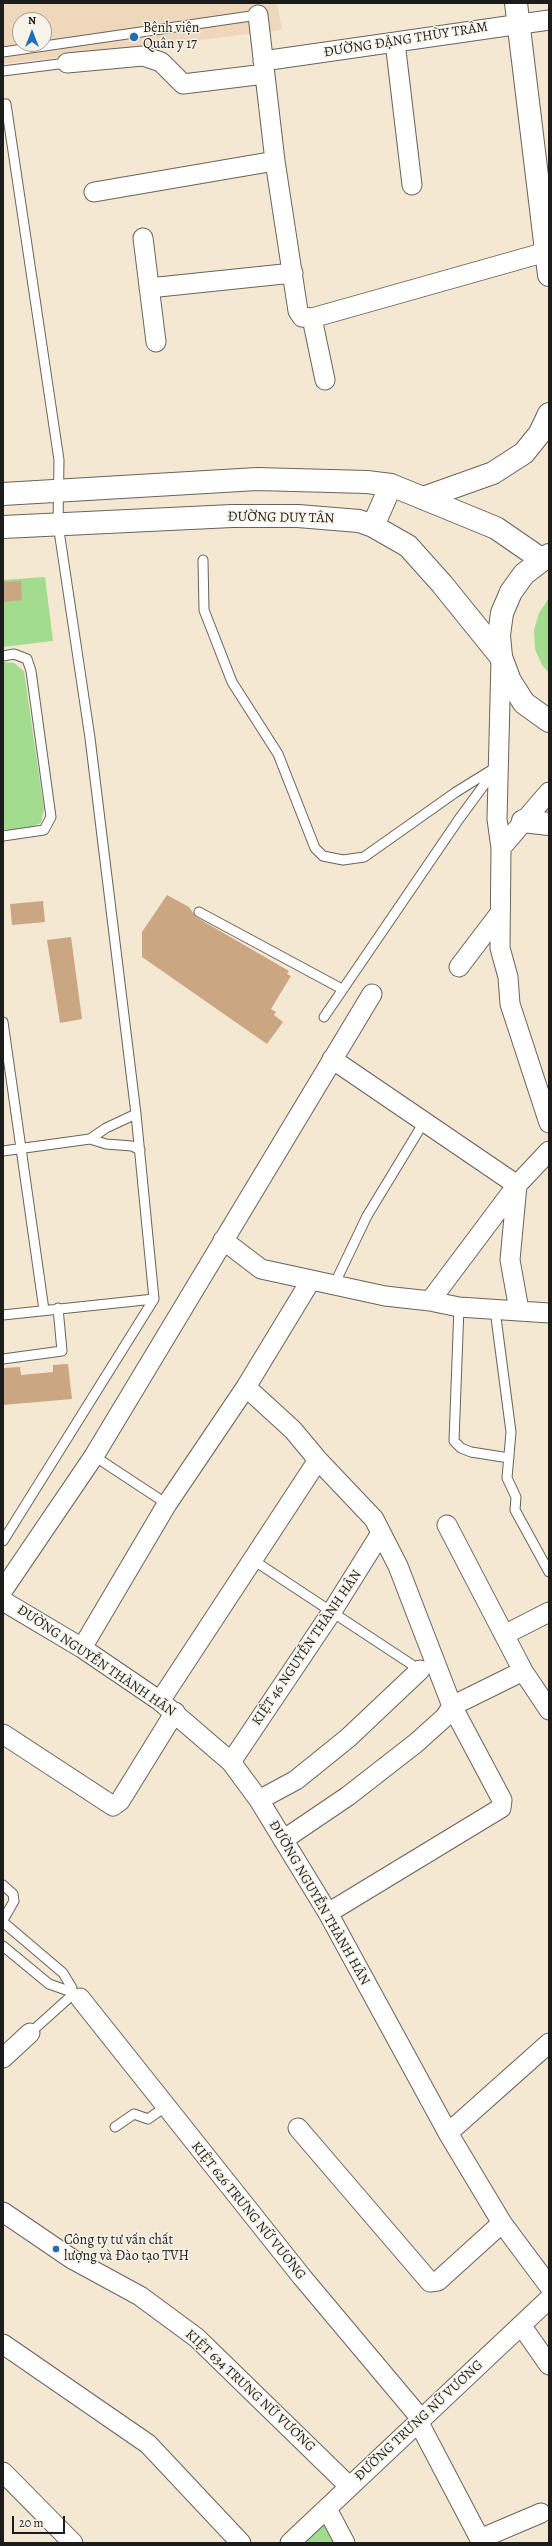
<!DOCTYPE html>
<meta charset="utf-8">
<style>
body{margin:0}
#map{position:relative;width:552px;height:2546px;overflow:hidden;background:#f5e8d3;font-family:Alegreya,serif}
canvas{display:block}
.frame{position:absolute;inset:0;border:4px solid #1c1c1c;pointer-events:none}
.north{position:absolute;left:12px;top:12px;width:40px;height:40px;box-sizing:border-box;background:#f7f3e8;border:1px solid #9f9d96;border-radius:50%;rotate:0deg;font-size:11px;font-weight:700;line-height:16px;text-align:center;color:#1c1c1c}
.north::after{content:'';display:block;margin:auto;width:14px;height:18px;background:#1f6fb2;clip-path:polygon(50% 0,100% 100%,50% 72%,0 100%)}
.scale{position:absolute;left:12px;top:2516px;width:53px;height:18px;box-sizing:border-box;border:2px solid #1c1c1c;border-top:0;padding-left:5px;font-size:12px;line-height:14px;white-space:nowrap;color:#1c1c1c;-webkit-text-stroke:3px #f7f3e8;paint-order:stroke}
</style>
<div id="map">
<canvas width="552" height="2546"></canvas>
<div class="frame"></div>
<div class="north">N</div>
<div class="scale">20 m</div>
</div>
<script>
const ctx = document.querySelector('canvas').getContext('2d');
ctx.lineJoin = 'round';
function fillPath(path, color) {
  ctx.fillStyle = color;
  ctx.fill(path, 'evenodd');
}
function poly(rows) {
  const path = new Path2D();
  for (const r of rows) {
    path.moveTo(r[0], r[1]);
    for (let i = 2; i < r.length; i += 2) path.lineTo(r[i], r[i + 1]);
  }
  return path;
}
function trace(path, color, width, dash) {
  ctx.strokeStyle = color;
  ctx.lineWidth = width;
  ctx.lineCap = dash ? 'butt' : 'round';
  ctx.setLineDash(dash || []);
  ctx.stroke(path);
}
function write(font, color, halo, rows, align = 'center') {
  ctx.font = font + ' Alegreya,serif';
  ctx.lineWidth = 3;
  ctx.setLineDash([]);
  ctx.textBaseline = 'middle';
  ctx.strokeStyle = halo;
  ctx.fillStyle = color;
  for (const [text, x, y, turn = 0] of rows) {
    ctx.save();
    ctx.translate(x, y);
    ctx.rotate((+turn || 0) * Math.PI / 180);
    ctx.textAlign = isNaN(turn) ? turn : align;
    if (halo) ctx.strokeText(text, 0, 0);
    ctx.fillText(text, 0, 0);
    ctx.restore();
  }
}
const built = poly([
 [3,3,277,3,282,30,3,64],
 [20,20,44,20,44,44,20,44]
]);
const green = poly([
 [45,577,53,641,3,647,3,580],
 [549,598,549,673,542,665,535,649,534,630,539,613],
 [3,662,14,663,24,671,44,809,41,823,29,828,3,830],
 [324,2524,334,2543,303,2543]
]);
const building = poly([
 [21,581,22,600,3,602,3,582],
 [167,895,189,907,196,917,289,971,287,974,291,976,271,1009,276,1012,274,1015,283,1022,267,1044,142,957,142,932],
 [43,901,45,922,12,925,10,904],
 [71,937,82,1019,60,1023,47,940],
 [68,1364,72,1399,3,1405,3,1368,20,1367,21,1375,53,1372,53,1365]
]);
const lane = poly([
 [3,52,258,15],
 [3,71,67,63],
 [3,104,6,104,59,460,58,524,90,738,136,1114,154,1299,3,1541],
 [203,560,204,610,232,682,278,754,315,848,323,856,343,860,364,857,456,792,498,766],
 [3,656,14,654,27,659,31,671,51,817,44,830,3,836],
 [199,912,342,989],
 [324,1017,459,819,495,770],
 [3,1022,44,1310],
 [90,1139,106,1128,136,1114],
 [3,1151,90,1139,106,1144,132,1146,140,1150],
 [334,1285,367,1216,424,1122],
 [459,1307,454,1441,461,1448,471,1452,509,1458],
 [495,1310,511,1432,507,1478,516,1497,515,1510,549,1572],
 [3,1315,154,1299],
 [3,1359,62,1351,58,1308],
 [94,1456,167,1504],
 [253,1560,420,1670],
 [3,1885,13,1894,14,1901,3,1920],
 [3,1922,63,1973,72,1988],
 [3,1946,49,1984,69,1991],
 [30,2033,70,1997],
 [115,2127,134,2114,148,2119,165,2107]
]);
const street = poly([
 [258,15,275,161,298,311,302,317,312,318,546,252],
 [395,42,412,185],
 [263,61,549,20],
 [67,63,143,56,161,62,183,84,265,74],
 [94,192,275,161],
 [143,238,156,342],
 [149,288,293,273],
 [312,318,325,380],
 [501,660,497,819,501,848,500,948,508,977,510,1004,549,1123],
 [501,848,549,792],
 [459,967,500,913],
 [332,1059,517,1185],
 [517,1185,510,1260,519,1310],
 [223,1240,261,1269,385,1296,430,1301,459,1307,549,1313],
 [430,1301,517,1185,549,1151],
 [246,1387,293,1430,318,1460,374,1519,398,1566,452,1706,502,1800,501,1808,328,1913],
 [447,1525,523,1671,549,1710],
 [3,1590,94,1456,372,994],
 [3,1601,82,1648,160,1701,231,1762,259,1800,328,1913,448,2133,502,2223,549,2286],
 [504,1635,549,1612],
 [82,1648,167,1504,246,1387,311,1280],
 [160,1701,318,1460],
 [3,1734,113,1806,120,1801,175,1712],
 [231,1762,331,1613,381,1533],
 [259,1800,296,1780,348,1738,420,1670],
 [283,1840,348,1796,416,1743,445,1717,452,1706,523,1671],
 [80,1998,302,2277,422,2420],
 [3,2058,30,2033],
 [298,2128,430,2282,438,2281,502,2223],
 [448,2133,549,2043],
 [3,2212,72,2259,140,2296,197,2338,349,2486],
 [521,2325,549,2365],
 [3,2344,148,2444,241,2543],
 [419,2423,482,2543],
 [3,2472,73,2543],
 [327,2509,345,2543],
 [480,2539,541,2513],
 [290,2543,549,2299]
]);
const secondary = poly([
 [3,494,257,479,367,482,391,485,496,528,541,559],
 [373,526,391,485],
 [3,527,232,516,298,516,359,521,373,526,408,546,442,584,501,657]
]);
const primary = poly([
 [516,3,549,275],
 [423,498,493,473,524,453,540,433,549,414],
 [549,555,524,574,511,592,502,613,499,635,501,657,510,681,524,703,549,721],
 [523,821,549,824]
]);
const markers = [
 [134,37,5,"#1f6fb2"],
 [56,2249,4,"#1f6fb2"]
];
const poiNames = [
 ["Bệnh viện",143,29],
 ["Quân y 17",143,45],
 ["Công ty tư vấn chất",64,2241],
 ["lượng và Đào tạo TVH",64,2257]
];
const streetNames = [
 ["ĐƯỜNG ĐẶNG THÙY TRÂM",406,40,-9],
 ["ĐƯỜNG DUY TÂN",281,518,1],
 ["KIỆT 46 NGUYỄN THÀNH HÂN",307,1648,-56],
 ["ĐƯỜNG NGUYỄN THÀNH HÃN",96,1661,34],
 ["ĐƯỜNG NGUYỄN THÀNH HÃN",319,1903,60],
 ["KIỆT 626 TRƯNG NỮ VƯƠNG",248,2211,51],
 ["KIỆT 634 TRƯNG NỮ VƯƠNG",250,2391,43],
 ["ĐƯỜNG TRƯNG NỮ VƯƠNG",419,2421,-43]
];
fillPath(built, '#eed7bb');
fillPath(green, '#a2dc8e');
fillPath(building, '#cba683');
trace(lane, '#68635c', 11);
trace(street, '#68635c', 21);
trace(secondary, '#68635c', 24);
trace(primary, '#68635c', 24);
trace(lane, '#fff', 9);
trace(street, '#fff', 19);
trace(secondary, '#fff', 22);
trace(primary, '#fff', 22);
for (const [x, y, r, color] of markers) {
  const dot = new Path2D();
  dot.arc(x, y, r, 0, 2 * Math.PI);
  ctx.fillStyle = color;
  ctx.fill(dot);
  trace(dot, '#f7f3e8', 1.5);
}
write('14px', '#1c1c1c', '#f7f3e8', poiNames, 'left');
write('14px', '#1c1c1c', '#f7f3e8', streetNames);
</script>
